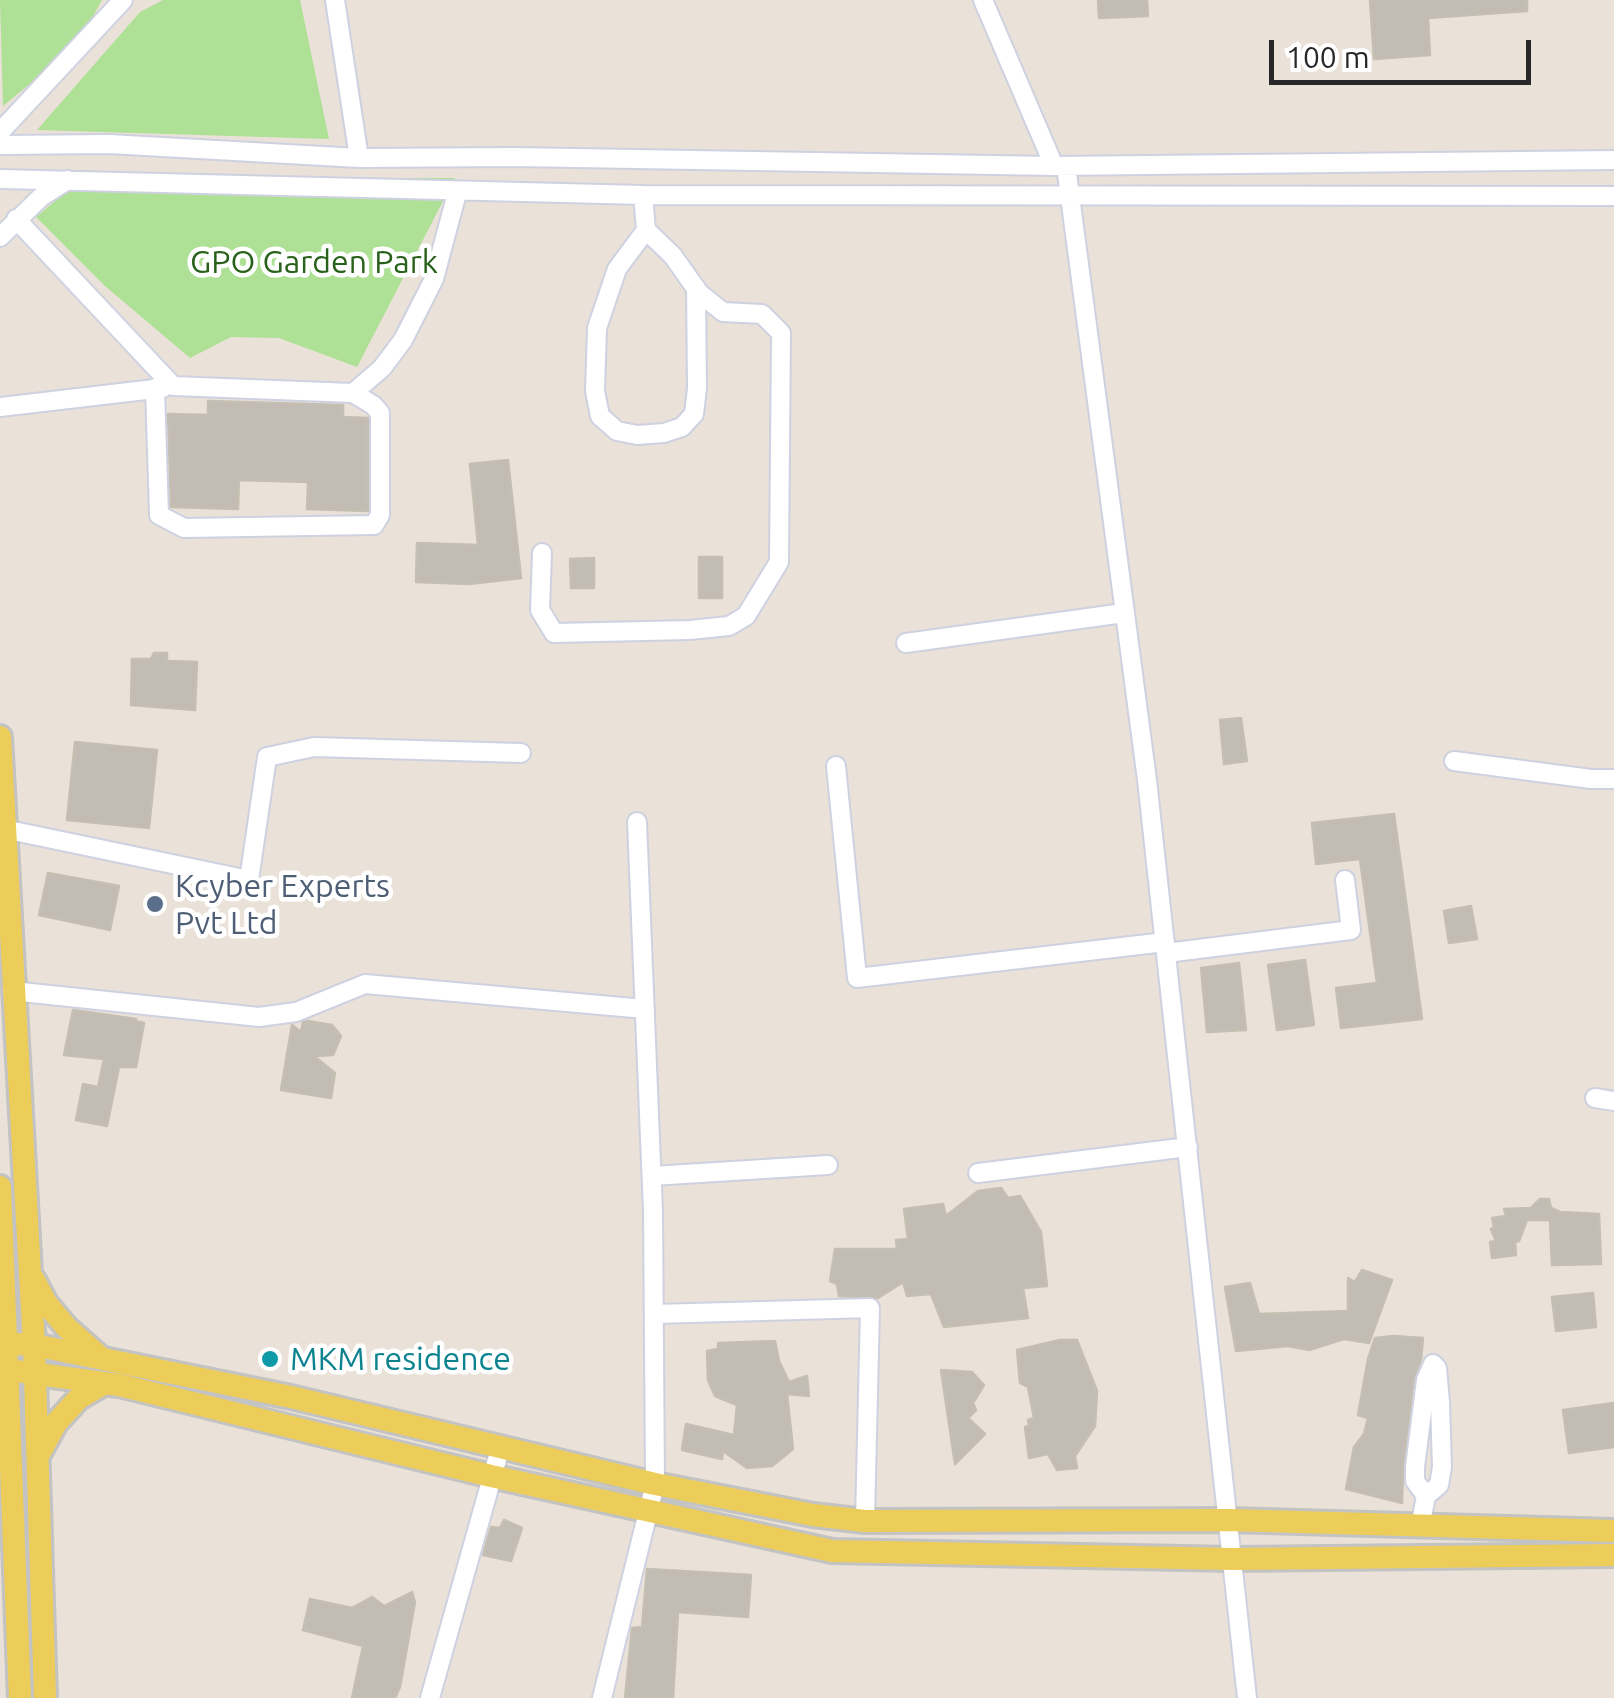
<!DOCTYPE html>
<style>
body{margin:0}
#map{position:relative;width:1614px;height:1698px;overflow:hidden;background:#eae2d8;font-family:Ubuntu,sans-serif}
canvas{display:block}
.scale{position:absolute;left:1269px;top:40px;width:262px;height:45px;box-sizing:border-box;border:5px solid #272727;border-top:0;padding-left:12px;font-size:30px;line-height:35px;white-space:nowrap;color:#272727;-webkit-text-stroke:8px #fff;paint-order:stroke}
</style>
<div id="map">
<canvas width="1614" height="1698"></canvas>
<div class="scale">100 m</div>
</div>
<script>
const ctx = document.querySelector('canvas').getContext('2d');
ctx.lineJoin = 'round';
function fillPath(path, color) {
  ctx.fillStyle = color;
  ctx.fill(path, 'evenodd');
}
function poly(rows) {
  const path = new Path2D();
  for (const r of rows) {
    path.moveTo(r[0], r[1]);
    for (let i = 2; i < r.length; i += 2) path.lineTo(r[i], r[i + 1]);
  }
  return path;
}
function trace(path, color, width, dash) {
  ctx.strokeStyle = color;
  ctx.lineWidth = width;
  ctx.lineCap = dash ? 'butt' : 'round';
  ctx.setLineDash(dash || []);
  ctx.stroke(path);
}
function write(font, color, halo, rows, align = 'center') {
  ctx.font = font + ' Ubuntu,sans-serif';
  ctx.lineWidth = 9;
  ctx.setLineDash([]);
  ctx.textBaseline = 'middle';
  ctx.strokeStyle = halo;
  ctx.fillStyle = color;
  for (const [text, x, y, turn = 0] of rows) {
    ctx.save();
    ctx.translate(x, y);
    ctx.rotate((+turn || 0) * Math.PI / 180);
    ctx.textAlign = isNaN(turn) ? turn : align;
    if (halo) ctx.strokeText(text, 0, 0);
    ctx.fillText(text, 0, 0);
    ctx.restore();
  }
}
const green = poly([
 [0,0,102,0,78,44,3,106],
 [163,0,300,0,329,139,37,130,140,12],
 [96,178,455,178,357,367,279,338,231,337,190,358,105,286,36,217,62,195]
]);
const building = poly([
 [1098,0,1147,0,1148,16,1099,18,1098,0],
 [1370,0,1527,0,1527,11,1428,18,1430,55,1374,59,1370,0],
 [208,401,343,405,343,417,368,418,368,511,307,509,308,482,239,480,238,509,171,507,168,414,208,415,208,401],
 [508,460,521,578,469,584,416,582,417,543,478,545,470,464,508,460],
 [699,557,722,557,722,598,699,598,699,557],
 [594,558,594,588,571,588,570,559,594,558],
 [154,653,167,653,167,661,197,662,195,710,131,705,132,659,151,659,154,653],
 [1241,718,1247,761,1224,764,1220,720,1241,718],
 [75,742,157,750,149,828,67,820,75,742],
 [1394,814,1422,1019,1341,1028,1336,988,1377,983,1360,859,1316,864,1312,823,1394,814],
 [48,873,119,886,110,930,39,915,48,873],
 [1471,906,1477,939,1449,943,1444,911,1471,906],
 [1305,960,1314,1025,1277,1030,1268,965,1305,960],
 [1239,963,1246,1030,1207,1032,1201,968,1239,963],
 [73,1010,136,1019,135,1021,144,1023,136,1067,119,1067,107,1126,76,1120,83,1084,98,1087,104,1059,64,1055,73,1010],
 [308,1021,332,1025,341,1036,333,1055,314,1056,335,1073,331,1098,281,1090,292,1025,301,1032,303,1022,308,1021],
 [1001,1188,1008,1198,1020,1196,1041,1232,1047,1286,1023,1288,1028,1318,944,1327,931,1294,907,1296,903,1282,878,1298,839,1296,837,1284,830,1281,835,1249,897,1249,896,1240,908,1239,904,1209,943,1204,946,1216,978,1191,1001,1188],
 [1540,1199,1549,1199,1551,1208,1560,1212,1599,1214,1601,1264,1552,1265,1550,1220,1527,1220,1519,1241,1515,1242,1516,1255,1492,1258,1490,1242,1496,1241,1491,1229,1494,1227,1492,1218,1506,1216,1504,1209,1531,1208,1540,1199],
 [1362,1270,1392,1280,1369,1343,1344,1339,1309,1350,1288,1346,1236,1351,1225,1287,1250,1283,1259,1314,1348,1311,1348,1278,1355,1282,1362,1270],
 [1593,1293,1596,1327,1556,1331,1552,1297,1593,1293],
 [1393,1336,1423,1338,1421,1360,1414,1378,1403,1466,1402,1503,1346,1489,1354,1447,1364,1434,1368,1418,1358,1415,1368,1359,1375,1338,1393,1336],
 [1060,1340,1077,1340,1097,1391,1095,1426,1075,1456,1077,1468,1057,1470,1048,1454,1029,1458,1025,1427,1029,1426,1028,1420,1034,1418,1028,1387,1020,1383,1017,1350,1060,1340],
 [775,1341,779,1361,789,1382,807,1376,809,1396,787,1394,793,1449,772,1466,747,1468,723,1451,722,1459,682,1450,686,1424,734,1435,737,1405,715,1396,708,1380,707,1351,718,1349,718,1343,775,1341],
 [941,1370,972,1372,984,1385,973,1403,976,1410,968,1418,985,1434,955,1464,941,1370],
 [1614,1403,1614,1447,1569,1453,1563,1410,1614,1403],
 [504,1520,522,1528,511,1561,483,1555,491,1527,500,1528,504,1520],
 [647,1569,751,1575,748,1617,678,1612,673,1698,625,1698,632,1628,642,1627,647,1569],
 [412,1592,415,1602,400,1687,395,1698,352,1698,363,1646,303,1630,310,1599,352,1608,372,1597,384,1606,412,1592]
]);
const minor = poly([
 [335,0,359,158],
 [983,0,1054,166],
 [0,132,123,0],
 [0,145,109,144,359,158,515,157,1054,166,1614,160],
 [1066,166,1147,780,1247,1698],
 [0,179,643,195,1614,196],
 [16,219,173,386,353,393,382,368,403,340,434,279,457,193],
 [646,230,617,269,597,328,595,391,600,416,617,431,637,435,664,433,682,427,694,414,697,388,696,288],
 [0,237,41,197,68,180],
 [155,388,159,515,184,528,374,525,380,515,380,413,373,405,353,393],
 [0,407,163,388],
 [542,553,540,610,554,633,690,630,729,626,746,616,779,562,781,333,762,314,723,312,699,293,673,256,646,230,643,195],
 [906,643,1124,613],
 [1454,761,1591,779,1614,779],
 [836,766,857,978,1165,942],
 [4,829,249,880,267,757,314,747,521,753],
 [1166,953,1351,930,1345,880],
 [12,991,259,1017,296,1012,365,984,645,1009],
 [1595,1098,1614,1101],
 [978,1173,1188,1147],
 [652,1176,828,1165],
 [655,1314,870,1308,865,1521],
 [1426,1496,1415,1481,1415,1467,1426,1380,1433,1364],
 [1420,1527,1426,1496,1439,1485,1442,1467,1440,1402,1437,1368,1433,1364],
 [430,1698,500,1449],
 [602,1698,655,1484,653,1211,637,822]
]);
const major = poly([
 [0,737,34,1345,45,1698],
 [0,1187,20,1698],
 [34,1280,46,1303,67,1328,100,1357],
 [0,1343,34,1345,291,1397,655,1484,813,1515,865,1521,1229,1520,1614,1531],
 [0,1369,119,1385,491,1476,832,1551,1233,1559,1614,1555],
 [38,1456,56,1423,79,1398,105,1383]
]);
const markers = [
 [155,904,10,"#5c6f8a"],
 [270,1359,10,"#0f9aa8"]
];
const parkNames = [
 ["GPO Garden Park",314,262]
];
const serviceNames = [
 ["Kcyber Experts",175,886],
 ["Pvt Ltd",175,923]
];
const cultureNames = [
 ["MKM residence",290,1359]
];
fillPath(green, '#aee095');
fillPath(building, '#c2bcb5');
trace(building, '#c5beb2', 2.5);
trace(minor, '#ced1e0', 22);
trace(major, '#c3c3c3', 28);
trace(minor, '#fff', 18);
trace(major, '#edcd5a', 22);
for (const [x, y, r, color] of markers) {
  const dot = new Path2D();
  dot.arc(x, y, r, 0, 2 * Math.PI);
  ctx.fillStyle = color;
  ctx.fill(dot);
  trace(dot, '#fff', 4);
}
write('32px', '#28611a', '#fff', parkNames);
write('32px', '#4e5e75', '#fff', serviceNames, 'left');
write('32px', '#0d838f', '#fff', cultureNames, 'left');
</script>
